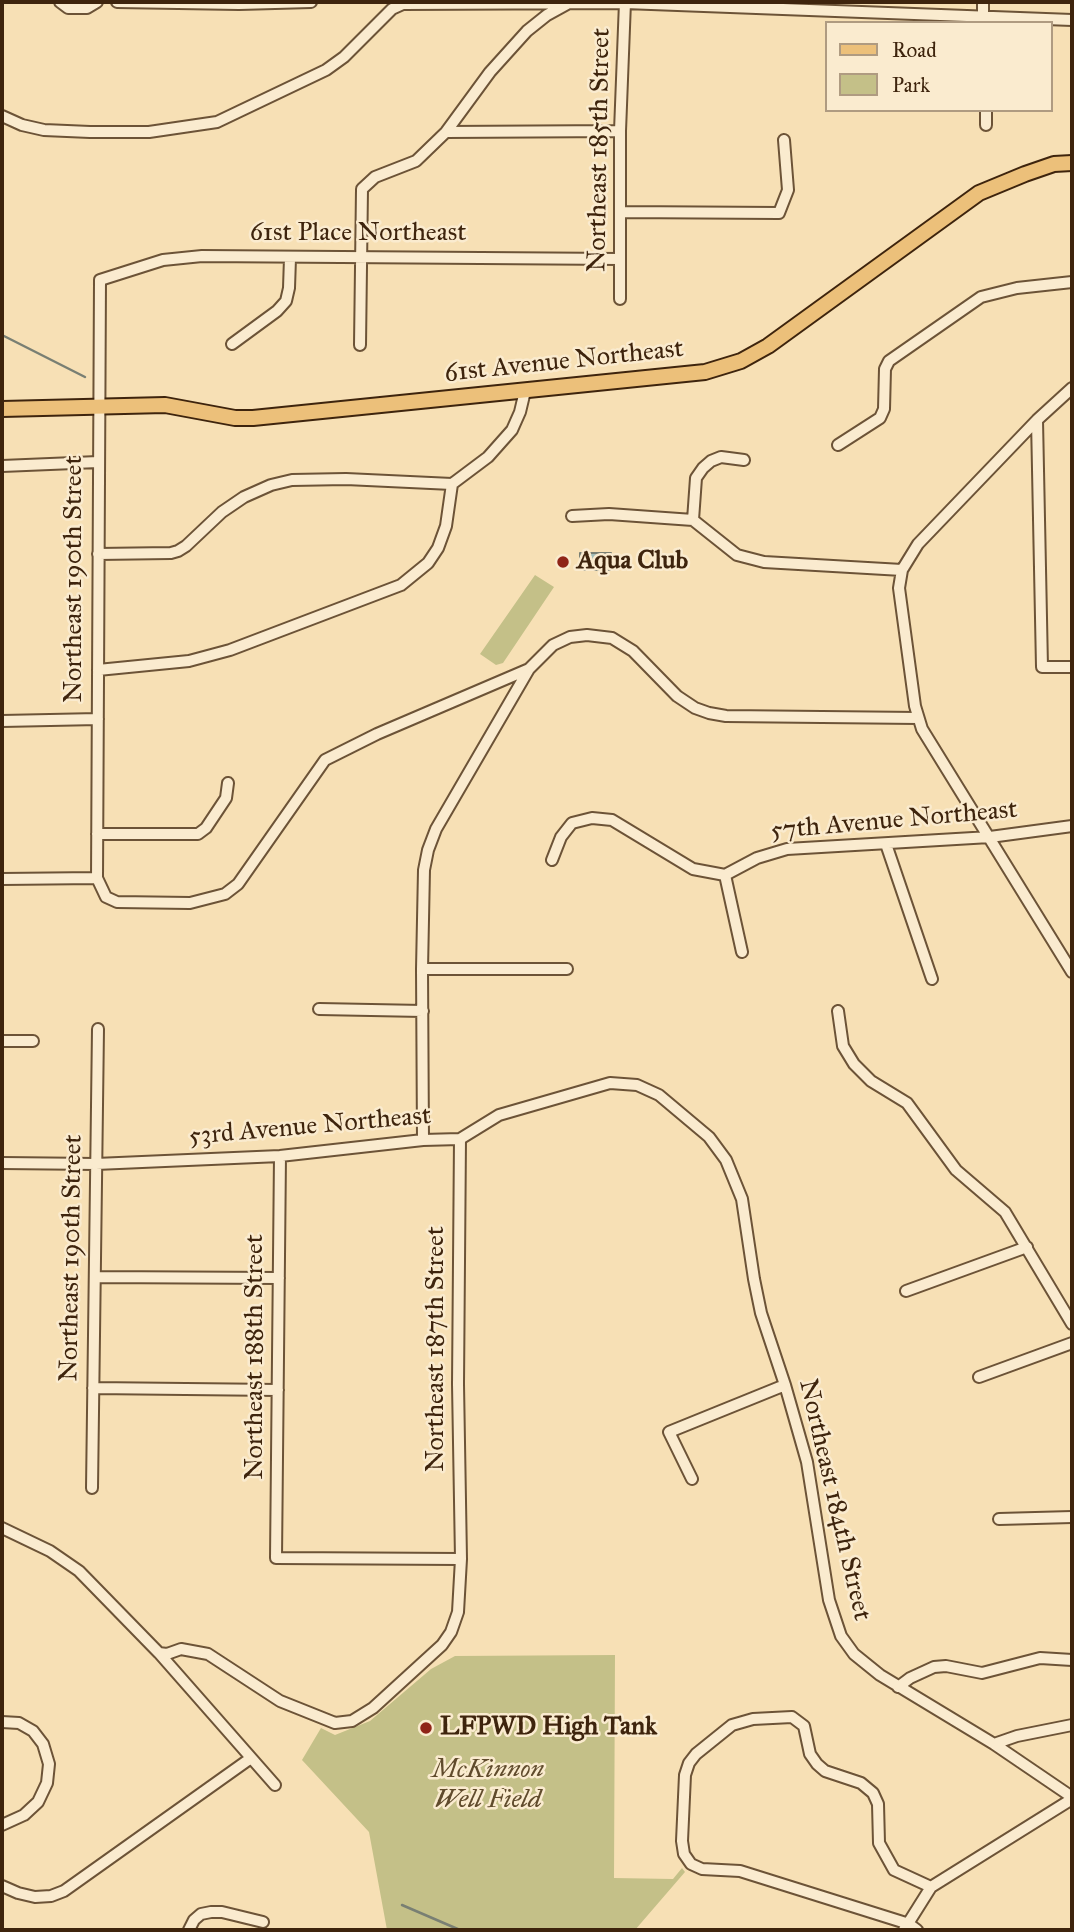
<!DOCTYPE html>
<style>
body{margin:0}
#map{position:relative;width:1074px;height:1932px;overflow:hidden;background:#f7e0b5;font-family:"IM FELL Great Primer",serif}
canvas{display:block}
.frame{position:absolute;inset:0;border:4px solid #3e240d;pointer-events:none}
.legend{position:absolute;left:825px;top:21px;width:228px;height:91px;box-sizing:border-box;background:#faebcf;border:2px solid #af9b81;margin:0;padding:9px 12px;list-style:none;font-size:21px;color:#3e240d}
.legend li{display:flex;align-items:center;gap:14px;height:35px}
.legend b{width:35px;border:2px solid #af9b81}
</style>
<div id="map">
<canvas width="1074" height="1932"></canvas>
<div class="frame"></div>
<ul class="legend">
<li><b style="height:9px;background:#ecc07a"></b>Road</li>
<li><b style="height:19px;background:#c4c088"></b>Park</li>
</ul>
</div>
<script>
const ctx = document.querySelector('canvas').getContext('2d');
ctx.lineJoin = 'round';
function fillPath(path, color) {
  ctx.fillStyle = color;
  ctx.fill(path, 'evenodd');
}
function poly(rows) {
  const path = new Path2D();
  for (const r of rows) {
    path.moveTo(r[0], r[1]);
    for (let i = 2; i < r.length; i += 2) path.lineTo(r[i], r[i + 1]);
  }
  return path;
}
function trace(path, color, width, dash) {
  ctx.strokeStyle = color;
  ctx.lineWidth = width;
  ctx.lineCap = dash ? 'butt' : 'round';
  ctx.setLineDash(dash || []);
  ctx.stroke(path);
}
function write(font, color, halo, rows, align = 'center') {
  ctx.font = font + ' "IM FELL Great Primer",serif';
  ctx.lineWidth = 5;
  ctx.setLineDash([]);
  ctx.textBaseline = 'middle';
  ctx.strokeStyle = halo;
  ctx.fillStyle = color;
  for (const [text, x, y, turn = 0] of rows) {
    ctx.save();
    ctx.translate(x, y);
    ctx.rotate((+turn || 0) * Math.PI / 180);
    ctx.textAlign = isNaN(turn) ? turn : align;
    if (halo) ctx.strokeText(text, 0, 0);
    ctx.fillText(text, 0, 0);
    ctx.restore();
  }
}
const green = poly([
 [535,575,554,587,503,663,496,665,480,654],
 [615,1655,614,1878,673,1879,682,1868,685,1872,635,1930,387,1930,369,1832,302,1760,321,1728,335,1735,370,1721,431,1669,455,1656]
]);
const water = poly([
 [580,553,611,553,611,570,580,570,580,553]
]);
const stream = poly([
 [2,335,85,377],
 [402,1905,460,1930]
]);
const minor = poly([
 [60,2,68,8,87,8,97,2],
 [117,2,239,4,311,2],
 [983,2,983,23],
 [986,110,986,125],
 [2,116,22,125,44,130,90,132,149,132,217,122,326,70,344,57,392,9,403,4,625,3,1072,20],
 [446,132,620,131],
 [620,212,779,213,788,190,784,140],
 [620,299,620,131,625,2],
 [232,344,277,311,286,301,289,288,290,258],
 [360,345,362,189,375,177,416,161,446,132,490,72,527,31,547,15,567,4],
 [1072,388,1037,420,918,544,902,570,899,588,915,706,922,729,1072,972],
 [1037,420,1042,667,1072,667],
 [838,445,880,418,884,409,885,369,889,361,981,297,1017,288,1072,282],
 [2,466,98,462],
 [572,516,609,514,693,520,737,555,764,562,902,570],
 [693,520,696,478,703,468,711,461,721,457,744,460],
 [98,554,171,553,178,551,186,546,222,512,244,497,271,485,292,480,346,479,452,484,488,457,512,430,520,412,525,391],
 [529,669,377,734,325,760,238,884,225,894,190,903,117,902,106,897,97,878,100,280,163,260,202,256,620,259],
 [98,670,189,661,230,650,401,585,428,563,438,548,446,526,452,484],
 [2,721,98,719],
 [97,834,198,834,206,828,226,798,228,783],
 [886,844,932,979],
 [552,860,561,837,572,823,592,818,612,820,693,869,725,875,757,858,787,849,990,837,1072,826],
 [725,875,742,952],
 [2,879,97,878],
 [422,969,567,969],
 [319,1009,423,1011],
 [838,1011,843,1046,854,1064,871,1081,907,1103,956,1170,1005,1212,1072,1324],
 [2,1041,33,1041],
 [423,1140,422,969,424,870,428,850,436,829,529,669,553,645,570,637,587,635,612,638,633,651,677,696,695,708,709,713,726,716,918,718],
 [280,1156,276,1558,461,1559],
 [2,1163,96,1164,280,1156,423,1140,460,1139,499,1115,610,1083,637,1085,659,1095,709,1137,726,1160,742,1199,754,1279,761,1313,785,1385,807,1462,829,1600,841,1636,854,1654,880,1675,994,1744,1072,1797],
 [95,1277,279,1278],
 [906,1291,1027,1247],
 [979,1377,1072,1343],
 [93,1388,278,1390],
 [692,1479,669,1432,785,1385],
 [92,1488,98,1029],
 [999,1519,1072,1517],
 [2,1528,50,1551,79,1571,159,1653,275,1785],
 [159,1653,167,1654,181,1649,208,1654,280,1701,335,1723,352,1721,373,1708,442,1645,451,1632,458,1612,461,1559,458,1384,460,1139],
 [898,1687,910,1678,934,1667,946,1666,982,1673,1040,1658,1072,1660],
 [2,1722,19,1723,33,1731,43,1744,49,1764,47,1783,38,1802,24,1815,2,1825],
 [994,1744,1017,1736,1072,1725],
 [2,1886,18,1893,35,1897,51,1896,64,1891,251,1758],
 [189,1930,194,1920,201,1914,211,1912,222,1912,263,1922],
 [904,1930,931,1887,1072,1799],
 [917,1930,909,1924,740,1871,702,1869,691,1864,684,1854,682,1841,685,1775,689,1763,696,1754,732,1725,753,1719,792,1717,804,1726,810,1754,817,1764,825,1771,861,1783,873,1793,878,1804,879,1843,894,1870,931,1887]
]);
const major = poly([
 [2,409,165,405,235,418,253,418,705,372,741,361,768,346,979,193,1025,174,1054,164,1072,163]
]);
const markers = [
 [563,562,7,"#8f2418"],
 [426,1728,7,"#8f2418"]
];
const streetNames = [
 ["Northeast 185th Street",600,150,-89],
 ["61st Place Northeast",358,234],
 ["61st Avenue Northeast",564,362,-6],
 ["Northeast 190th Street",75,579,-90],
 ["57th Avenue Northeast",894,821,-5],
 ["53rd Avenue Northeast",310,1127,-5],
 ["Northeast 190th Street",72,1258,-89],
 ["Northeast 187th Street",437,1349,-90],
 ["Northeast 188th Street",256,1357,-90],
 ["Northeast 184th Street",834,1500,77]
];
const poiNames = [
 ["Aqua Club",577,562],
 ["LFPWD High Tank",440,1728]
];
const parkNames = [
 ["McKinnon",488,1771],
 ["Well Field",488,1801]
];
fillPath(green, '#c4c088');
fillPath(water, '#a0bbb7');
trace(water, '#797f73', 2);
trace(stream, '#797f73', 2.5);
trace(minor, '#6c5337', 14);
trace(major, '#3e240d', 18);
trace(minor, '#faebcf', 10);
trace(major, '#ecc07a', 14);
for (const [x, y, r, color] of markers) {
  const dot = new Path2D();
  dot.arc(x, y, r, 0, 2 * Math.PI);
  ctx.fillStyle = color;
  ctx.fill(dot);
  trace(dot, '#faebcf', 2.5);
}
write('26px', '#3e240d', '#faebcf', streetNames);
write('bold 26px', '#3e240d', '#faebcf', poiNames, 'left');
write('italic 26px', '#604b2c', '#faebcf', parkNames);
</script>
